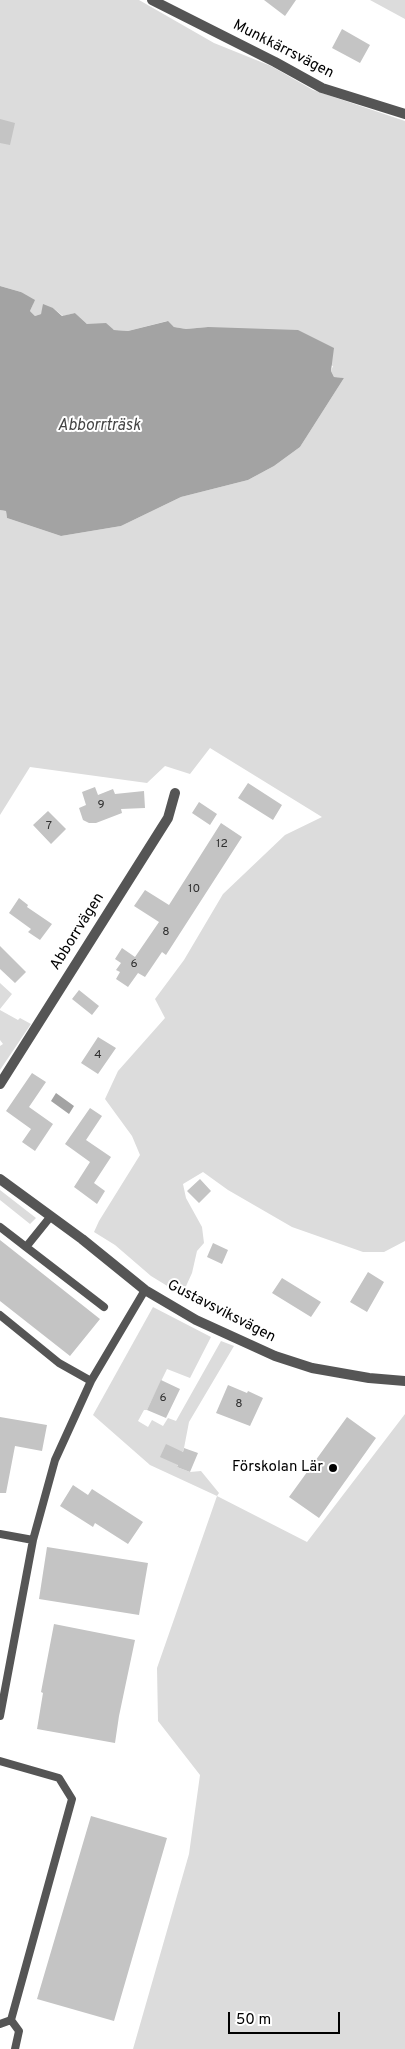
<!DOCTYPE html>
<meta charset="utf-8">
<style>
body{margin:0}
#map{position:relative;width:405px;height:2049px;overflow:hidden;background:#fff;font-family:Overpass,sans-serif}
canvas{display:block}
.scale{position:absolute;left:228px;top:2012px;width:112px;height:22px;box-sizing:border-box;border:2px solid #000;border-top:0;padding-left:6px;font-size:15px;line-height:18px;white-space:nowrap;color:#000;-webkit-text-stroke:4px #fff;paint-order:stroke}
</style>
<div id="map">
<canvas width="405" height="2049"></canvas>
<div class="scale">50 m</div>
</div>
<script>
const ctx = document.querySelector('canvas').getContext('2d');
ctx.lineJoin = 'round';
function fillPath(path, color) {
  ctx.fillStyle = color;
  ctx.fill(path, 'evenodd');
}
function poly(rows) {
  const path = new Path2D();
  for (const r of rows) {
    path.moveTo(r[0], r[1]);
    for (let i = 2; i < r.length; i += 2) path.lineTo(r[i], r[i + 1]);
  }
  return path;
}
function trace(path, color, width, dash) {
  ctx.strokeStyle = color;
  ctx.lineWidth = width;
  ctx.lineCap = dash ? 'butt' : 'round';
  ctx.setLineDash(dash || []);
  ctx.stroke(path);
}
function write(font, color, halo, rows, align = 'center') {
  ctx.font = font + ' Overpass,sans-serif';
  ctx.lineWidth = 4;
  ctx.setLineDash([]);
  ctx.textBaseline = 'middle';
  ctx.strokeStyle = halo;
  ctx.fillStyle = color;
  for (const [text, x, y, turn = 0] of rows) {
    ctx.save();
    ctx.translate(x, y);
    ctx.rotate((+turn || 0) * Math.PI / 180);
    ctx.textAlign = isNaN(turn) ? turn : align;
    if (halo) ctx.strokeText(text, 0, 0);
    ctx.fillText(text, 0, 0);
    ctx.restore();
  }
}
const green = poly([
 [0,0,139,0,214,43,271,66,313,90,405,121,405,1241,384,1252,363,1252,292,1227,228,1190,203,1172,183,1184,186,1198,202,1227,204,1243,197,1251,192,1273,182,1295,151,1276,115,1245,94,1232,99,1221,140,1155,132,1136,105,1099,118,1071,165,1018,155,999,184,960,223,894,285,835,322,817,210,748,190,774,165,766,147,783,30,767,0,815,0,510,6,511,7,518,61,536,121,526,181,497,248,480,274,466,300,447,344,378,334,377,331,371,333,366,208,327,186,329,174,327,167,321,128,331,114,330,104,325,87,324,75,313,63,316,53,308,43,309,41,314,35,316,30,311,33,304,21,292,0,286],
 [370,0,405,0,405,19],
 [0,983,12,994,0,1009],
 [0,1010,18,1020,20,1018,31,1024,0,1070,0,1046,3,1044,0,1040],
 [0,1190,36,1218,30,1224,0,1200],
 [153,1307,211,1337,190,1378,167,1369,147,1410,144,1410,138,1421,148,1427,152,1420,163,1426,168,1418,176,1421,221,1341,234,1346,189,1422,184,1448,177,1467,190,1472,201,1471,219,1493,217,1496,307,1542,405,1414,405,2049,133,2049,189,1854,200,1775,158,1721,157,1668,217,1496,150,1465,93,1415]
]);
const water = poly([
 [0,286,21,292,35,300,30,311,35,316,41,314,43,304,53,308,62,316,75,313,87,324,106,323,114,330,128,331,168,321,174,327,186,329,208,327,298,330,334,348,331,371,334,377,344,378,300,447,274,466,248,480,181,497,121,526,61,536,7,518,6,511,0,510],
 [56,1093,74,1106,69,1114,51,1101]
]);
const building = poly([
 [264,0,296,0,285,16],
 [342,29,370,45,360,63,332,48],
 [0,119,15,123,10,145,0,143],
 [248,783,282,805,273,820,238,798],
 [95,787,98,795,113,789,115,794,144,791,145,808,121,809,122,813,96,823,89,823,83,820,79,808,86,805,82,792],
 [199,802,217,814,210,825,192,813],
 [48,811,66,829,51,844,33,825],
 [221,823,242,837,166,955,162,952,145,977,138,973,128,987,116,979,120,972,116,970,121,963,115,959,122,948,135,957,159,922,134,906,145,890,169,905],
 [19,898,28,905,27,907,52,924,40,940,28,932,31,929,9,913],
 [0,946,26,972,15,983,0,969],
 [79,990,99,1006,92,1015,72,999],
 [98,1037,116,1048,98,1074,81,1063],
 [32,1073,46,1082,29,1107,53,1124,35,1151,22,1142,31,1129,6,1111],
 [90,1108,102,1116,86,1140,111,1157,94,1183,105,1191,97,1204,74,1187,90,1162,65,1144],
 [200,1179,211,1191,199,1203,187,1191],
 [0,1240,100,1319,70,1356,0,1301],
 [213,1243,228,1250,222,1264,207,1257],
 [368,1272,384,1282,367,1312,350,1302],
 [282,1278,321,1302,311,1317,272,1293],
 [161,1380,180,1389,166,1418,147,1410],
 [228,1385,247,1393,248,1391,263,1398,250,1426,216,1413],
 [0,1417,47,1425,42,1451,15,1446,6,1493,0,1493],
 [347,1417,376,1438,319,1518,289,1497],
 [166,1444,183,1452,184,1448,198,1453,190,1472,177,1467,178,1465,160,1457],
 [73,1485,88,1495,92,1489,143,1522,128,1544,95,1523,93,1527,60,1506],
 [47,1547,148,1563,139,1615,39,1599],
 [54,1624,135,1640,119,1716,115,1743,37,1729,43,1693,41,1692],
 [91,1816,167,1838,114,2021,37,1999]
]);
const service = poly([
 [0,1227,26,1247,51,1216],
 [26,1247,104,1307],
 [0,1315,59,1363,91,1381],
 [0,1534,33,1540],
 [0,1716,33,1540,55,1460,91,1381,145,1290],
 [0,1761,59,1778,72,1799,11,2020],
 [11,2020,19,2031,15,2049],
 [0,2024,11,2020]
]);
const minor = poly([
 [152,0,275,62,322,88,405,114],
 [0,1084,168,818,175,793]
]);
const tertiary = poly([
 [0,1179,82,1239,145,1290,196,1320,275,1356,312,1368,369,1378,405,1381]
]);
const markers = [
 [333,1468,5,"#000"]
];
const numberNames = [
 ["9",101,806],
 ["7",49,827],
 ["12",222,845],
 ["10",194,890],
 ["8",166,933],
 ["6",134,965],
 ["4",98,1056],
 ["6",163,1399],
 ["8",239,1405]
];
const streetNames = [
 ["Munkkärrsvägen",283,50,27],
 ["Abborrvägen",78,932,-58],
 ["Gustavsviksvägen",221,1312,27]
];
const poiNames = [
 ["Förskolan Lär",323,1468]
];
const waterNames = [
 ["Abborrträsk",99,427]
];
fillPath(green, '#dcdcdc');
fillPath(water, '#a3a3a3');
fillPath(building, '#c4c4c4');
trace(service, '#555', 8);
trace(minor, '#555', 10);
trace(tertiary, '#555', 10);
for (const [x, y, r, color] of markers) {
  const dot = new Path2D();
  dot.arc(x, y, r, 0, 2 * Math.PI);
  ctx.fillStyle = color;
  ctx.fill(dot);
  trace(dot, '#fff', 2);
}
write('12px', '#313131', null, numberNames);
write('15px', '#000', '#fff', streetNames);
write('15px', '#000', '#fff', poiNames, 'right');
write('italic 16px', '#444', '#fff', waterNames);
</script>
